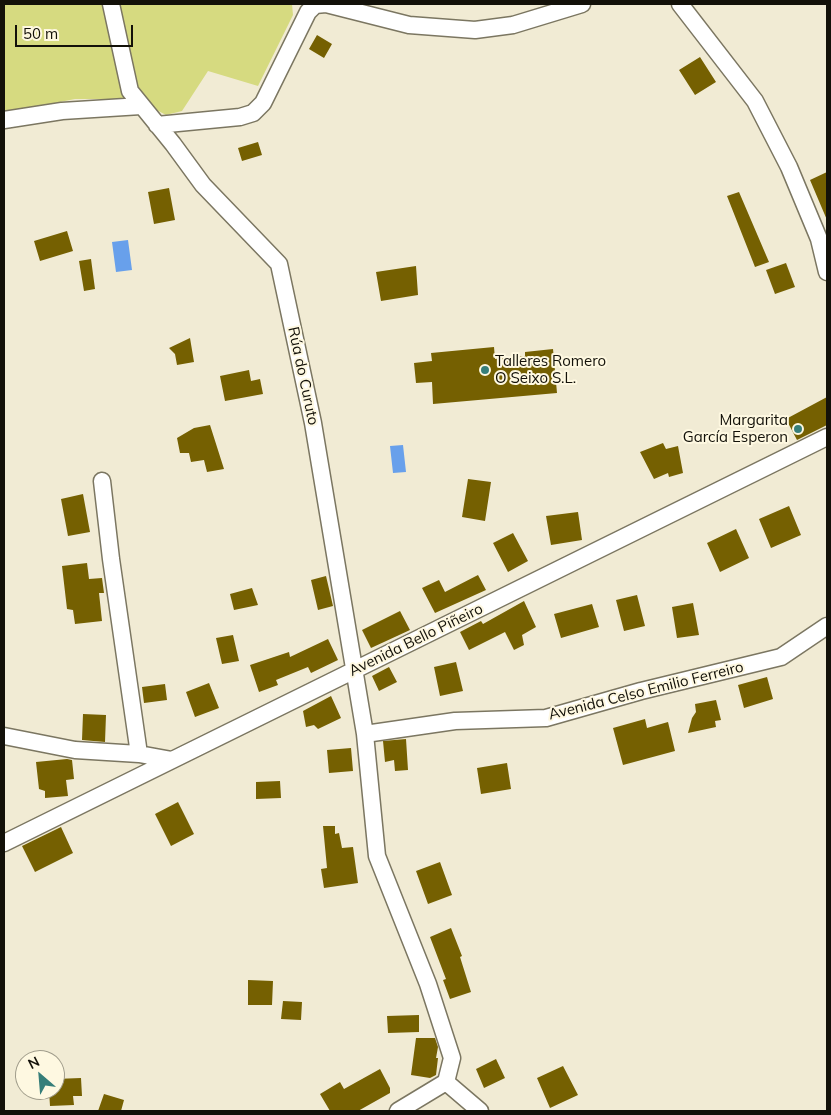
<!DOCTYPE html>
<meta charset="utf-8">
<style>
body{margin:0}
#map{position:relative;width:831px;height:1115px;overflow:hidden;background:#f1ebd4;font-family:Mulish,sans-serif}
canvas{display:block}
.frame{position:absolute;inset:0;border:5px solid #131109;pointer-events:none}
.north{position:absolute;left:15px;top:1050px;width:50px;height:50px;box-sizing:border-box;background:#fef8e1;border:1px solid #a09c8b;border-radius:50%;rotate:333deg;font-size:14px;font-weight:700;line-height:20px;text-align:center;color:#131109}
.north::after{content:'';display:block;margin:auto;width:18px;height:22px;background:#367e79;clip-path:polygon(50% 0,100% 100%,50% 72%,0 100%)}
.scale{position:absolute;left:15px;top:25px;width:118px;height:22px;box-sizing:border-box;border:2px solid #131109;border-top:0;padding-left:6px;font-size:15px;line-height:18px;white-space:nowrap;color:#131109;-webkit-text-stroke:4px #fef8e1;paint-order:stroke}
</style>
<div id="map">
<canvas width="831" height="1115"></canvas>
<div class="frame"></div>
<div class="north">N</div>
<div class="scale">50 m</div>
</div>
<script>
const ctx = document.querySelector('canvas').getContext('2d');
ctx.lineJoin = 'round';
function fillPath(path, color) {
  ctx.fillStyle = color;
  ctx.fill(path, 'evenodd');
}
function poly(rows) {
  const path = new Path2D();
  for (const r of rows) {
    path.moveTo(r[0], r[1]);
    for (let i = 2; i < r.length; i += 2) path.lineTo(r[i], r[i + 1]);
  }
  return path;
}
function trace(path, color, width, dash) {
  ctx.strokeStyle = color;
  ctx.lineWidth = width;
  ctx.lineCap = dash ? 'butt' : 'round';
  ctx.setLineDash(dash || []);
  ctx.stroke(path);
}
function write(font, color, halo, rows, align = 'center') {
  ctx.font = font + ' Mulish,sans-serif';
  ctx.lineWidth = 4;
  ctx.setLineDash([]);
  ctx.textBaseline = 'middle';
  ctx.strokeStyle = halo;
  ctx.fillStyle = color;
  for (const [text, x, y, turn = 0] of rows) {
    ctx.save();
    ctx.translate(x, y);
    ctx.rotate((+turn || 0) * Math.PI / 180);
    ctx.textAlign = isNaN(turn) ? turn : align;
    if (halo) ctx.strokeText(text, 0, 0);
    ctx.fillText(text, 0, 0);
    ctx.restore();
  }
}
const green = poly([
 [4,4,106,4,127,99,75,99,4,113],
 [116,4,292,4,293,15,258,86,208,71,182,111,166,115,147,105,135,90]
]);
const water = poly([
 [128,240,132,270,116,272,112,242],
 [403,445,406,472,393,473,390,446]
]);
const building = poly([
 [317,35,332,44,324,58,309,49],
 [700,57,716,82,695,95,679,70],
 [258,142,262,155,242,161,238,148],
 [827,172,827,220,810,180],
 [169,188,175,220,154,224,148,192],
 [739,192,769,262,755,267,727,196],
 [67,231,73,251,40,261,34,241],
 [91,259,95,289,84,291,79,261],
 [786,263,795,287,775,294,766,270],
 [416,266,418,295,381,301,376,272],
 [190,338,194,362,177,365,175,354,169,348],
 [494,347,495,359,525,356,525,352,553,349,557,393,433,404,432,382,416,383,414,363,432,361,431,353],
 [249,370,251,381,260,379,263,394,225,401,220,376],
 [827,397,827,425,797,440,786,419],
 [210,425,224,469,207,472,204,460,191,462,189,453,180,453,177,438,194,428],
 [663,443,666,449,678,446,683,473,669,477,668,473,654,479,640,452],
 [468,479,491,482,485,521,462,517],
 [83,494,90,532,68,536,61,499],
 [789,506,801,535,771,548,759,519],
 [578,512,582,540,551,545,546,516],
 [736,529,749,558,720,572,707,543],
 [513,533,528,561,508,572,493,543],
 [87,563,89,579,102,578,104,593,99,593,102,621,75,624,73,610,67,609,62,566],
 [478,575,486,590,435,613,422,588,439,580,445,592],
 [326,576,333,606,318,610,311,580],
 [252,588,258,605,234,610,230,594],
 [637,595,645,626,624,631,616,600],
 [524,601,536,627,522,635,524,645,514,650,505,632,469,650,460,632,481,621,483,624],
 [693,603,699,635,677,638,672,607],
 [592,604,599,627,561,638,554,614],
 [400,611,410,630,371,648,362,630],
 [233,635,239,661,222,664,216,638],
 [328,639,338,660,311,673,308,667,276,680,278,685,259,692,250,665,289,652,290,657],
 [456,662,463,691,440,696,434,667],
 [389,667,397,682,379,691,372,676],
 [767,677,773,699,744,708,738,685],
 [209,683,219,708,195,717,186,692],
 [165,684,167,700,144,703,142,687],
 [331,696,341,718,318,729,314,725,306,727,303,711],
 [716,700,721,720,715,721,716,727,688,733,692,718,696,712,695,704],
 [83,714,106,715,105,742,82,740],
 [645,719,647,728,668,722,675,751,623,765,613,728],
 [406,739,408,770,395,771,394,760,385,762,383,741],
 [351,748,353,771,329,773,327,750],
 [67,759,72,760,74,779,66,780,68,796,45,798,45,791,39,789,36,762],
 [507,763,511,789,481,794,477,768],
 [280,781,281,798,256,799,256,782],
 [178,802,194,834,171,846,155,814],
 [323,826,335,826,335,834,339,833,342,848,353,847,358,883,324,888,321,869,327,868],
 [61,827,73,853,35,872,22,846],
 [440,862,452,895,428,904,416,871],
 [451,928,462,956,460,957,471,992,450,999,443,980,446,979,430,937],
 [248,980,273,981,272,1005,248,1005],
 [283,1001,302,1002,301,1020,281,1019],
 [419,1015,419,1032,388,1033,387,1016],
 [416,1038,435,1038,438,1047,436,1058,438,1058,436,1075,430,1078,411,1075],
 [496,1059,505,1078,484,1088,476,1069],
 [563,1066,578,1095,550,1108,537,1078],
 [380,1069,390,1088,390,1093,358,1111,330,1111,320,1094,340,1082,344,1089],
 [81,1078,82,1096,73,1096,74,1105,50,1106,49,1090,55,1090,55,1079],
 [104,1094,124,1100,121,1111,98,1111]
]);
const minor = poly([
 [111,4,130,91,173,144,203,185,279,264,313,423,365,734,377,856,428,984,452,1058,446,1082,398,1111],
 [680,4,755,101,789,167,819,239,827,272],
 [4,120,62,111,141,106],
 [157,125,240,117,253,113,263,103,308,12,315,5,326,4,409,25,475,30,513,25,582,4],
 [102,481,111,559,139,754,172,760],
 [365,734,455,721,546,718,641,691,781,657,827,626],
 [4,736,75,750,139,754],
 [4,843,827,437],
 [446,1082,480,1111]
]);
const markers = [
 [485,370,5,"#367e79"],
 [798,429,5,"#367e79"]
];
const poiNames = [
 ["Talleres Romero",495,361],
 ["O Seixo S.L.",495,378],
 ["Margarita",788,420,"right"],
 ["García Esperon",788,437,"right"]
];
const streetNames = [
 ["Rúa do Curuto",303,376,78],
 ["Avenida Bello Piñeiro",416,640,-26],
 ["Avenida Celso Emilio Ferreiro",646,691,-14]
];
fillPath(green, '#d6da80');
fillPath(water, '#68a0eb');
fillPath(building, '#756001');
trace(minor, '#7b7661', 19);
trace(minor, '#fff', 16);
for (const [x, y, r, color] of markers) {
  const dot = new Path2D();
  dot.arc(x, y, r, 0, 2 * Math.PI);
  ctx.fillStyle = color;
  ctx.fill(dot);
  trace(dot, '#fef8e1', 2);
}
write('15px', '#131109', '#fef8e1', poiNames, 'left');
write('15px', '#131109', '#fef8e1', streetNames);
</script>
